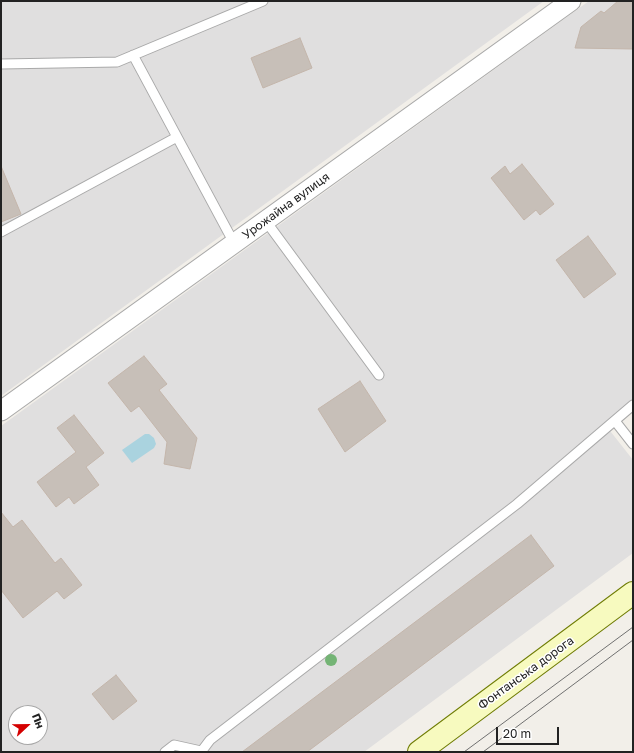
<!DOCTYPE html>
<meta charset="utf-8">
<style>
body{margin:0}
#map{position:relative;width:634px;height:753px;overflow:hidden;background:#f2efe9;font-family:"Golos Text",sans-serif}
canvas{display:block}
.frame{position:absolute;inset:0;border:2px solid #222;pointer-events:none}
.north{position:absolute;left:8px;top:705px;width:40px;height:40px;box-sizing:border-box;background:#fff;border:1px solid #a7a7a7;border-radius:50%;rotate:68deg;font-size:11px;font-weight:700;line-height:16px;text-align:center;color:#222}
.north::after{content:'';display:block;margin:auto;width:14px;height:18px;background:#d40000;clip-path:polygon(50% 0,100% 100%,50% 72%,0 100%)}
.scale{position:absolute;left:496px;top:727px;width:63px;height:18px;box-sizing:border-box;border:2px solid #222;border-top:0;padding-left:5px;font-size:12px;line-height:14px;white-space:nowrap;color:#222;-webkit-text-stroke:3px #fff;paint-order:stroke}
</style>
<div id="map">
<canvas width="634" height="753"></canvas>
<div class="frame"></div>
<div class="north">Пн</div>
<div class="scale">20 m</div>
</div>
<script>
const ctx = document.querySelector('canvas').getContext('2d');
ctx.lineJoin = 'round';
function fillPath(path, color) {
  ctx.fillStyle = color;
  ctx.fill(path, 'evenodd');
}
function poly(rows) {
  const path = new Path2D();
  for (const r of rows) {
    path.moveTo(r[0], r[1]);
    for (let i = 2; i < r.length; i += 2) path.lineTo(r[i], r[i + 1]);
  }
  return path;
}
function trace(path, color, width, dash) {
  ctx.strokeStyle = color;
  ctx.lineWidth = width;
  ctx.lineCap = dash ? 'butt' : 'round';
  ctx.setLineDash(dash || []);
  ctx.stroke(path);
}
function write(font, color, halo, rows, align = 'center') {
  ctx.font = font + ' "Golos Text",sans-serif';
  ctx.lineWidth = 3;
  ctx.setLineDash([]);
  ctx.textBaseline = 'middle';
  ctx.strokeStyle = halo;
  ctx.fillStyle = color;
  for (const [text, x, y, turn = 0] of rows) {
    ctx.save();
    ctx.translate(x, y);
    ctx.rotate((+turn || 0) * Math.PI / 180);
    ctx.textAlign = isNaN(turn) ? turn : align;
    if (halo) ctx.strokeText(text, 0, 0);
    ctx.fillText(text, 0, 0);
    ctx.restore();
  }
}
const residential = poly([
 [1,1,544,1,1,396],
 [589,1,633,1,633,404,607,427,633,460,633,553,364,752,1,752,1,426],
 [16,713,40,713,40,737,16,737]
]);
const water = poly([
 [145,434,149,434,154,438,156,444,154,448,132,463,122,450]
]);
const building = poly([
 [618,1,633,1,633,49,575,48,581,27,601,11,604,13,618,1],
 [300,38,312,68,263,88,251,58,300,38],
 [522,164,554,204,540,215,536,210,524,220,491,178,505,166,510,174,522,164],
 [1,166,21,214,1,222,1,166],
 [588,236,616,274,584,298,556,260,588,236],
 [144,356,167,384,159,390,197,438,190,469,164,464,167,442,139,406,131,412,108,383,144,356],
 [360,381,386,421,345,452,318,409,360,381],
 [74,415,104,453,86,467,99,485,74,504,69,497,56,507,37,482,76,452,57,428,74,415],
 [1,512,13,527,22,520,55,563,61,558,82,585,64,599,57,591,23,618,1,590,1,512],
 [531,535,554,566,307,752,242,752,531,535],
 [116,675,137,701,113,720,92,694,116,675]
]);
const service = poly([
 [133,55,234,243],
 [1,64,117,62,263,1],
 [265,220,379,375],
 [1,232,177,137],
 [615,421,633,444],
 [165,752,174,745,201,751],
 [201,752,210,740,517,504,633,405]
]);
const minor = poly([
 [1,411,571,1]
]);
const secondary = poly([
 [419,752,633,593]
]);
const tram = poly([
 [464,752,633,627],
 [483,752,633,640]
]);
const trees = [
 [331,660]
];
const streetNames = [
 ["Урожайна вулиця",286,206,-36],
 ["Фонтанська дорога",526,673,-36]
];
fillPath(residential, '#e0dfdf');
fillPath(water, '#aad3df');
fillPath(building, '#c7bfb8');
trace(building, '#c4b6ab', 1);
trace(service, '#a9a9a9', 11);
trace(minor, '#a9a9a9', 21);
trace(secondary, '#707d05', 24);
trace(service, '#fff', 9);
trace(minor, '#fff', 19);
trace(secondary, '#f7fabf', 22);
trace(tram, '#707070', 1);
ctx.fillStyle = '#74b475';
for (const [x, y] of trees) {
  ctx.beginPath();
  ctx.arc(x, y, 6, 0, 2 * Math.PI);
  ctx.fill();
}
write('12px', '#222', '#fff', streetNames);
</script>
